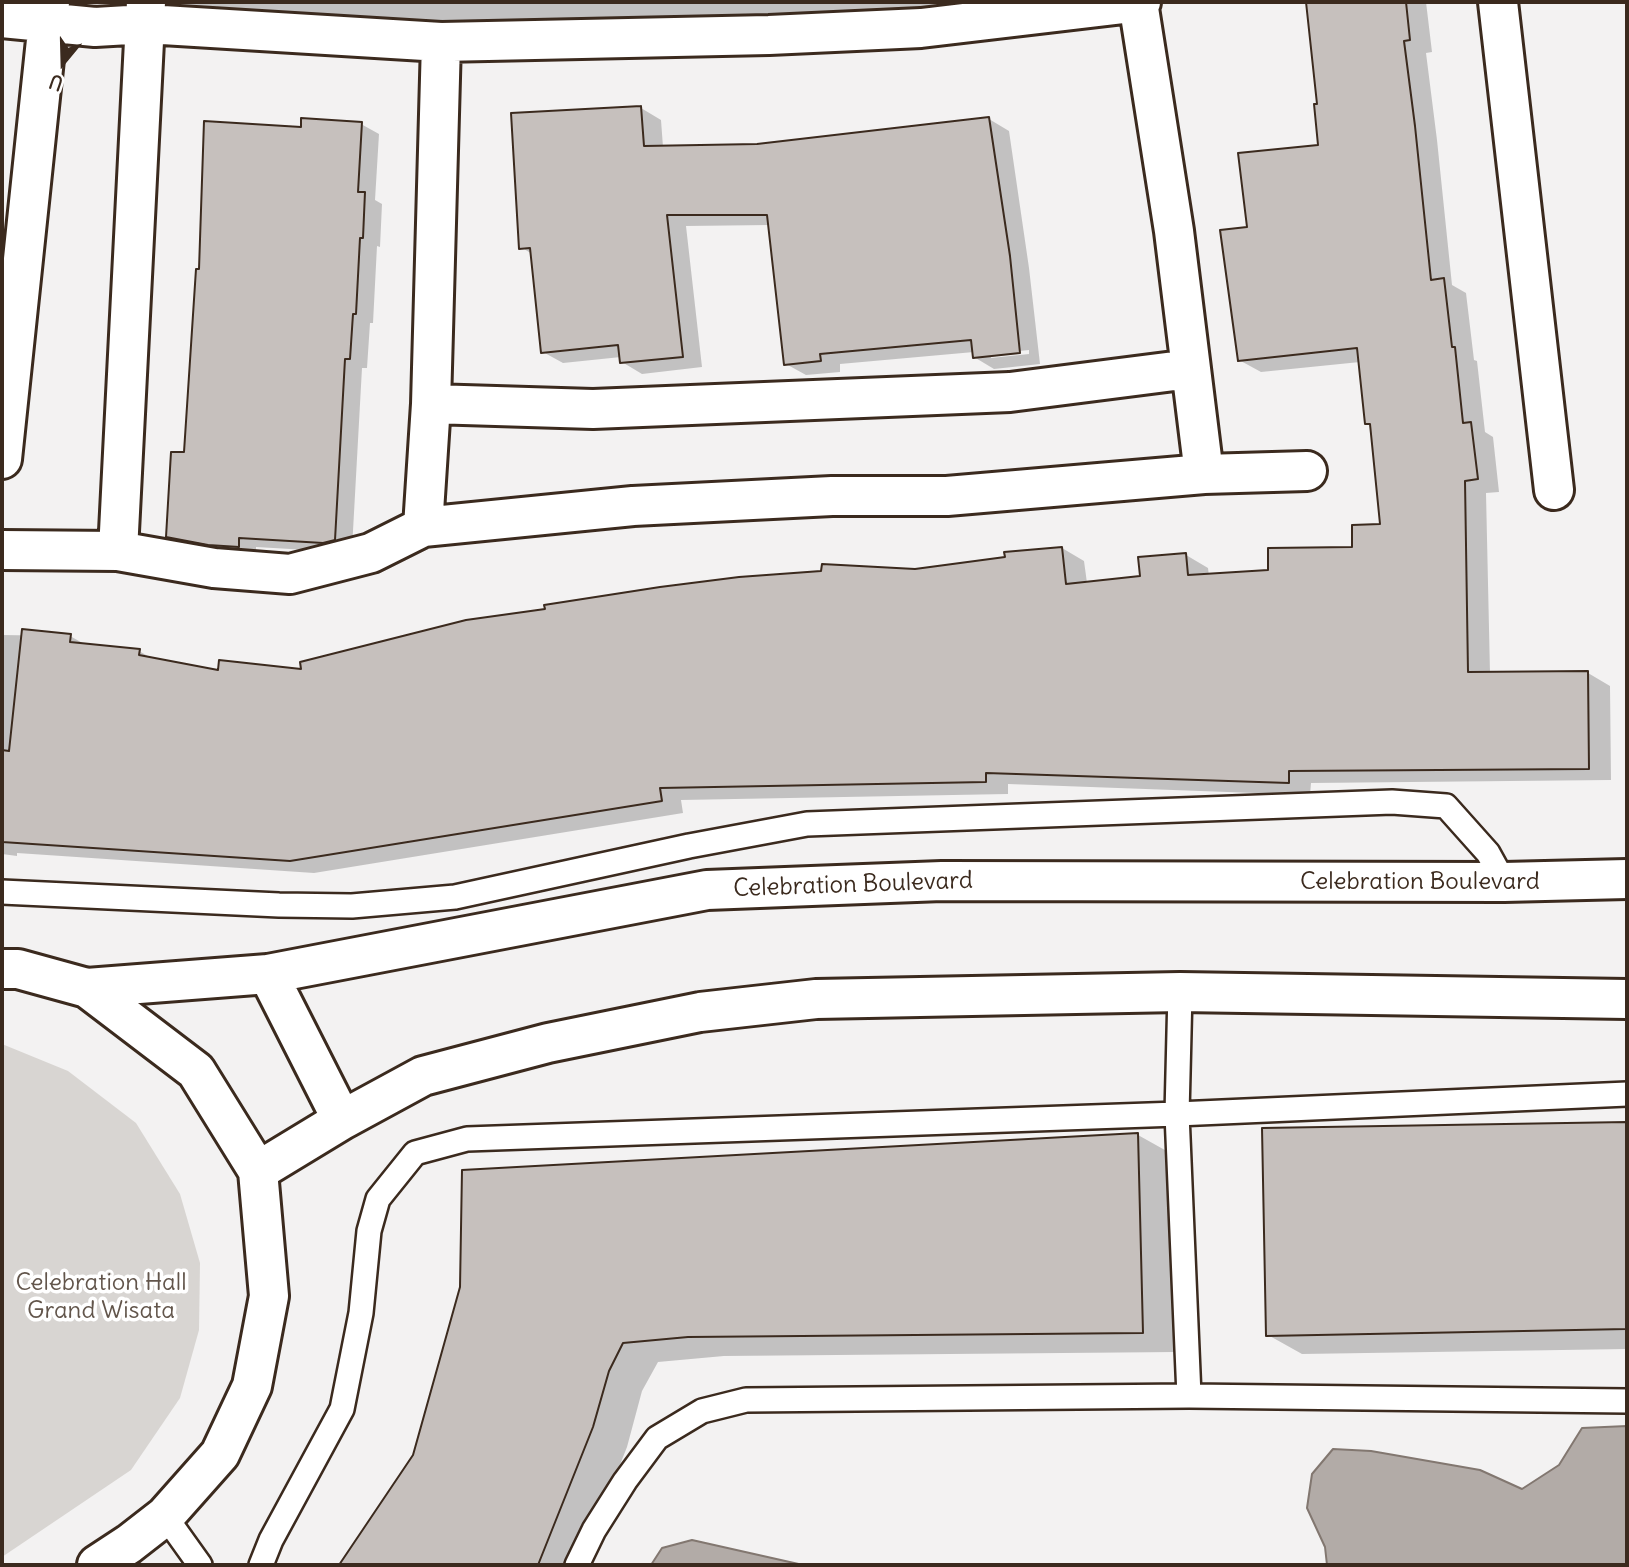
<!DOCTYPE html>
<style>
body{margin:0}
#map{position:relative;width:1629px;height:1567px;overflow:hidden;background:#f3f2f2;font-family:Delius,sans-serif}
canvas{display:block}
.frame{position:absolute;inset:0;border:4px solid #3b2a1e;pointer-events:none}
.north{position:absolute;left:28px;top:28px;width:70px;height:70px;-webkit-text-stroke:5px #fff;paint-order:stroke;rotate:199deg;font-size:19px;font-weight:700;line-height:28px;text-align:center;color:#3b2a1e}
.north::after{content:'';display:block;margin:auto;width:24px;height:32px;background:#3b2a1e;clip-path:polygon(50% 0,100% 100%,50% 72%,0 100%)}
</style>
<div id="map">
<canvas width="1629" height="1567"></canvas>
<div class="frame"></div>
<div class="north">U</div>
</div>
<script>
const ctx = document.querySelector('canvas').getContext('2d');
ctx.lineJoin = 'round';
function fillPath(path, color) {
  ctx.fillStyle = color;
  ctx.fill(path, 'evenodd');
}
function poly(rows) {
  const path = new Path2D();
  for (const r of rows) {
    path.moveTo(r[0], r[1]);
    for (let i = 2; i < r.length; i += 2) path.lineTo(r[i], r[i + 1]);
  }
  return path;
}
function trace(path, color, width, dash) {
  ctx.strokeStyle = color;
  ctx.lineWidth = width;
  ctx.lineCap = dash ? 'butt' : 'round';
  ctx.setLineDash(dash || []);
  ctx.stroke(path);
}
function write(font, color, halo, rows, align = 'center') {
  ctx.font = font + ' Delius,sans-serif';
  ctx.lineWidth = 7;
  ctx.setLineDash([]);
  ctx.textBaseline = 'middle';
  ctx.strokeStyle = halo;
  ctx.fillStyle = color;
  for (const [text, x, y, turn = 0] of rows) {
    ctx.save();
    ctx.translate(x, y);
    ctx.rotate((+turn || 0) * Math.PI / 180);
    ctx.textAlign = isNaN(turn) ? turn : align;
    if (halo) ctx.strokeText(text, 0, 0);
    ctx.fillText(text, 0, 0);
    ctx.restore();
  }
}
const green = poly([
 [2,1044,68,1071,136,1123,180,1194,200,1263,199,1330,180,1398,131,1470,2,1557]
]);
const water = poly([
 [1627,1426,1627,1565,1327,1565,1325,1547,1307,1508,1312,1474,1333,1449,1371,1451,1480,1470,1522,1489,1559,1465,1582,1428,1627,1426],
 [692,1540,803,1565,651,1565,662,1548,692,1540]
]);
const shadow = poly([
 [170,2,1053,2,943,18,465,32,192,15],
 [1308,2,1426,2,1432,52,1426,53,1437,140,1452,285,1466,293,1474,360,1477,361,1485,432,1493,437,1499,492,1486,493,1490,673,1588,673,1610,686,1611,780,1311,783,1310,795,1008,784,1008,794,681,800,683,813,314,873,17,853,17,856,2,854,2,635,70,636,88,646,139,651,153,659,219,672,302,671,1062,548,1084,561,1087,583,1142,577,1186,555,1208,568,1209,576,1270,572,1354,548,1382,526,1372,426,1366,423,1360,362,1261,372,1239,360,1249,229,1320,146,1319,105],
 [641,108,661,120,663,147,757,146,989,119,1009,131,1029,268,1040,364,994,369,974,357,974,352,840,364,840,372,806,375,786,364,770,225,686,226,702,367,642,374,622,362,621,357,563,363,543,352,532,254,521,247],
 [1029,350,1029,354,991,358,991,354],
 [361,124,379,134,375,200,382,204,380,247,377,246,373,323,370,323,367,368,362,368,352,549,342,552,256,547,256,556,185,546,168,536,186,454,200,271,302,129],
 [1627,1123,1627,1349,1302,1354,1268,1335,1264,1130],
 [1138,1135,1172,1154,1177,1352,724,1356,658,1362,642,1391,627,1447,580,1565,341,1565,415,1456,462,1287]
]);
const building = poly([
 [1306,2,1406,2,1410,40,1404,41,1415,126,1431,280,1444,278,1452,347,1455,347,1463,423,1471,422,1478,479,1465,481,1468,672,1588,671,1589,769,1289,771,1289,783,986,773,986,782,660,788,662,801,290,861,2,842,2,750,9,751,22,629,71,634,70,642,140,649,139,655,218,670,219,660,301,669,300,662,466,620,545,609,544,605,660,587,739,577,821,571,822,564,915,569,1005,557,1004,552,1062,547,1066,584,1140,576,1138,557,1186,553,1188,575,1268,570,1268,548,1352,547,1352,525,1380,524,1370,424,1365,424,1357,348,1238,361,1220,230,1247,227,1238,153,1318,145,1314,104,1317,104,1306,2],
 [641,106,644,146,757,144,989,117,1010,256,1020,353,973,358,971,340,820,354,821,361,784,365,767,215,667,215,683,357,620,363,618,345,541,353,530,248,519,249,511,113,641,106],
 [301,118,362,122,358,192,365,192,363,238,360,238,356,314,353,314,350,359,345,359,335,540,323,543,239,538,239,547,208,545,166,537,171,452,184,452,196,269,199,269,204,121,301,127,301,118],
 [1627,1122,1627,1329,1266,1336,1262,1128,1627,1122],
 [1138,1133,1143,1333,688,1337,623,1343,609,1371,593,1427,538,1565,339,1565,413,1455,460,1287,462,1170,1138,1133]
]);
const lane = poly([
 [2,892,279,905,352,906,455,897,689,846,807,824,1392,802,1446,806,1488,853,1504,882],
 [1180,992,1177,1114,1189,1396],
 [165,1516,200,1565],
 [261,1565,271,1540,342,1409,361,1313,369,1231,378,1199,415,1153,467,1139,1177,1114,1627,1094],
 [577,1565,594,1530,625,1481,657,1438,702,1411,746,1400,1189,1396,1627,1401]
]);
const street = poly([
 [1138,2,1174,231,1204,474],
 [1498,2,1554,490],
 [2,18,95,27,146,24,441,42,769,35,921,28,1141,2],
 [431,404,593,409,1010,392,1190,369],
 [2,459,50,2],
 [423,527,431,404,441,42],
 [2,550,118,551,214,568,290,574,371,553,423,527,633,506,832,496,947,496,1204,474,1307,471],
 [118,551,146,2]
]);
const secondary = poly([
 [268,974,342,1120],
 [87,988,268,974,707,890,942,881,1504,882,1627,879],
 [258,1171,342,1120,423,1076,548,1043,700,1012,816,999,1180,992,1627,999]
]);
const primary = poly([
 [2,969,18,969,87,988,196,1071,258,1171,269,1296,252,1386,220,1454,165,1516,129,1544,97,1565]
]);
const streetNames = [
 ["Celebration Boulevard",1420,882],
 ["Celebration Boulevard",853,885,-2]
];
const parkNames = [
 ["Celebration Hall",101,1283],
 ["Grand Wisata",101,1311]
];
fillPath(green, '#d8d5d2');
fillPath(water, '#b2aba7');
trace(water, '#827770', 2);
fillPath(shadow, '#0003');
fillPath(building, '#c6c0bd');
trace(building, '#3b2a1e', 2);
trace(lane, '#3b2a1e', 28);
trace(street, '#3b2a1e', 44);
trace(secondary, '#3b2a1e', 44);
trace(primary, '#3b2a1e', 44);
trace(lane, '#fff', 23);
trace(street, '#fff', 38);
trace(secondary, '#fff', 38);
trace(primary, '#fff', 38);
write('24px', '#3b2a1e', '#fff', streetNames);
write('24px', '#62554b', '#fff', parkNames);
</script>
